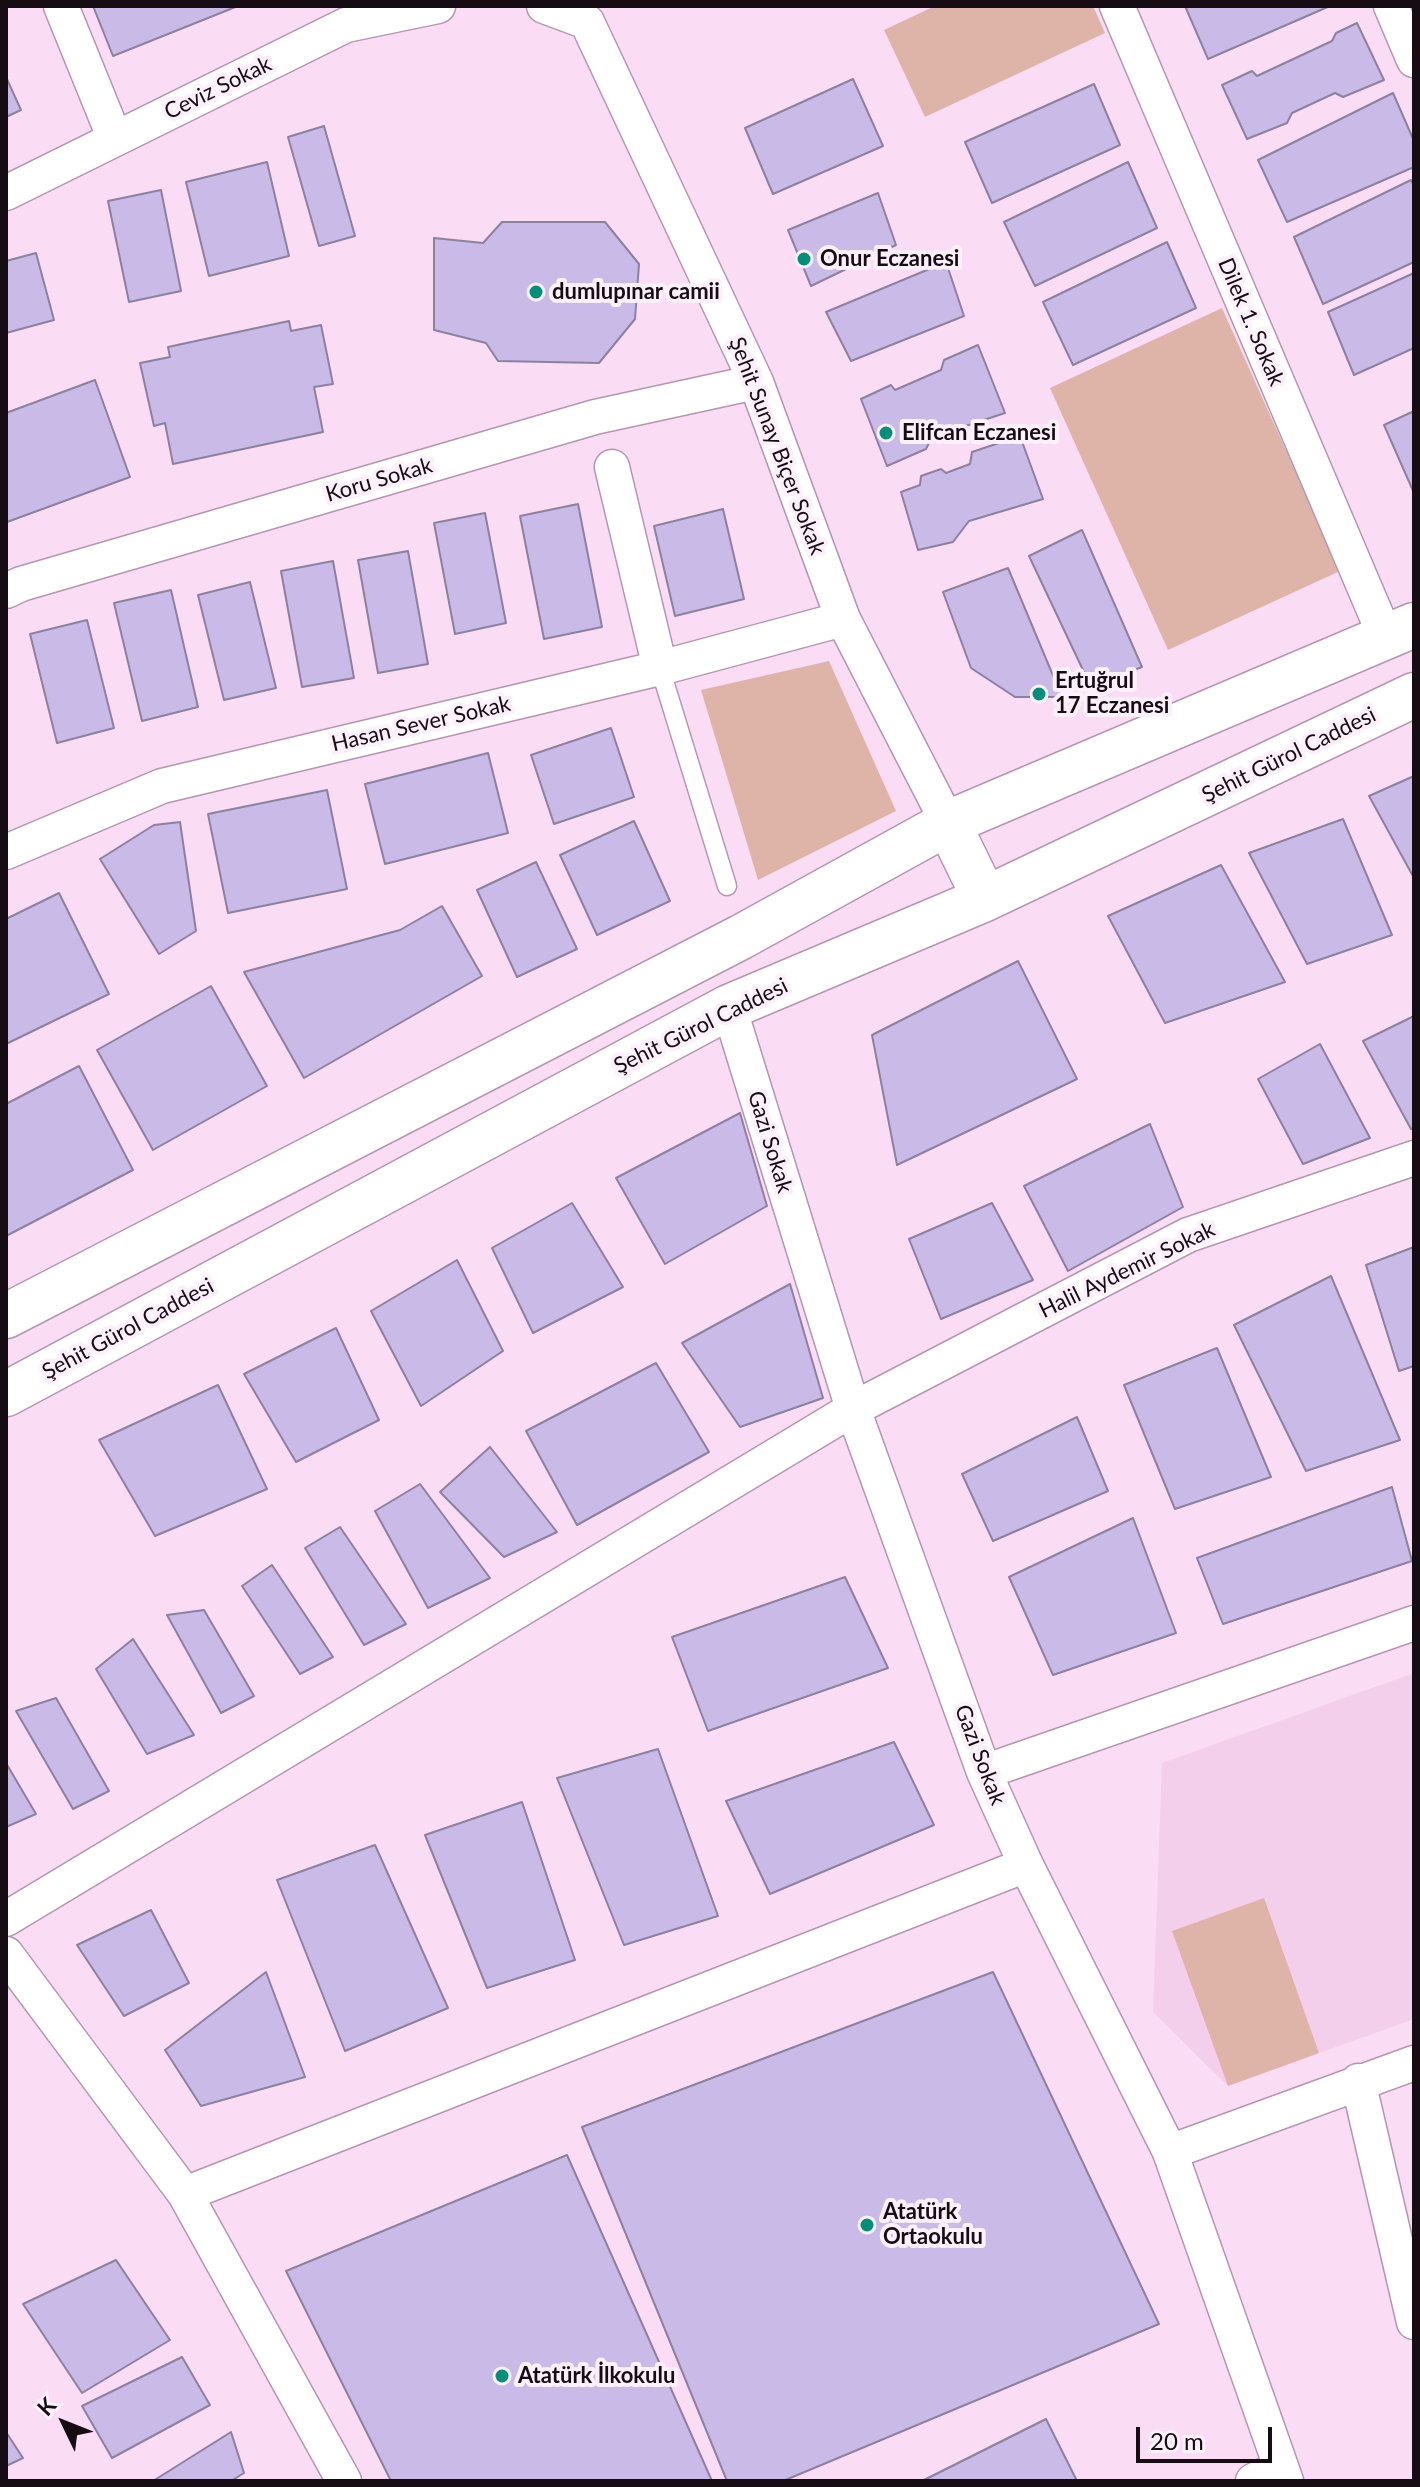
<!DOCTYPE html>
<meta charset="utf-8">
<style>
body{margin:0}
#map{position:relative;width:1420px;height:2487px;overflow:hidden;background:#fadcf5;font-family:Lato,sans-serif}
canvas{display:block}
.frame{position:absolute;inset:0;border:8px solid #160c14;pointer-events:none}
.north{position:absolute;left:24px;top:2383px;width:80px;height:80px;-webkit-text-stroke:6px #fcf0fa;paint-order:stroke;rotate:313deg;font-size:22px;font-weight:700;line-height:32px;text-align:center;color:#160c14}
.north::after{content:'';display:block;margin:auto;width:28px;height:36px;background:#160c14;clip-path:polygon(50% 0,100% 100%,50% 72%,0 100%)}
.scale{position:absolute;left:1136px;top:2427px;width:136px;height:36px;box-sizing:border-box;border:4px solid #160c14;border-top:0;padding-left:10px;font-size:24px;line-height:28px;white-space:nowrap;color:#160c14;-webkit-text-stroke:6px #fcf0fa;paint-order:stroke}
</style>
<div id="map">
<canvas width="1420" height="2487"></canvas>
<div class="frame"></div>
<div class="north">K</div>
<div class="scale">20 m</div>
</div>
<script>
const ctx = document.querySelector('canvas').getContext('2d');
ctx.lineJoin = 'round';
function fillPath(path, color) {
  ctx.fillStyle = color;
  ctx.fill(path, 'evenodd');
}
function poly(rows) {
  const path = new Path2D();
  for (const r of rows) {
    path.moveTo(r[0], r[1]);
    for (let i = 2; i < r.length; i += 2) path.lineTo(r[i], r[i + 1]);
  }
  return path;
}
function trace(path, color, width, dash) {
  ctx.strokeStyle = color;
  ctx.lineWidth = width;
  ctx.lineCap = dash ? 'butt' : 'round';
  ctx.setLineDash(dash || []);
  ctx.stroke(path);
}
function write(font, color, halo, rows, align = 'center') {
  ctx.font = font + ' Lato,sans-serif';
  ctx.lineWidth = 8;
  ctx.setLineDash([]);
  ctx.textBaseline = 'middle';
  ctx.strokeStyle = halo;
  ctx.fillStyle = color;
  for (const [text, x, y, turn = 0] of rows) {
    ctx.save();
    ctx.translate(x, y);
    ctx.rotate((+turn || 0) * Math.PI / 180);
    ctx.textAlign = isNaN(turn) ? turn : align;
    if (halo) ctx.strokeText(text, 0, 0);
    ctx.fillText(text, 0, 0);
    ctx.restore();
  }
}
const built = poly([
 [1414,1673,1414,2019,1228,2086,1153,2012,1162,1763]
]);
const green = poly([
 [935,6,1093,6,1105,33,925,117,884,30],
 [1222,308,1340,571,1168,650,1050,388],
 [829,661,896,811,758,880,701,690],
 [1264,1898,1319,2053,1228,2086,1172,1931]
]);
const building = poly([
 [93,6,238,6,113,56,93,6],
 [1185,6,1330,6,1208,59,1185,6],
 [1357,23,1384,80,1343,97,1335,93,1292,113,1287,123,1247,139,1222,85,1252,71,1257,76,1332,41,1336,33,1357,23],
 [6,77,21,110,6,117,6,77],
 [853,79,883,146,773,194,745,128,853,79],
 [1094,84,1120,145,992,203,965,142,1094,84],
 [1393,93,1414,141,1414,167,1287,222,1258,160,1393,93],
 [324,126,355,236,319,246,288,137,324,126],
 [267,162,289,256,209,276,186,182,267,162],
 [1128,162,1157,228,1035,286,1004,222,1128,162],
 [1411,180,1414,186,1414,262,1323,304,1294,237,1411,180],
 [161,190,181,291,129,302,108,201,161,190],
 [878,193,896,245,811,286,788,230,878,193],
 [502,222,605,222,639,264,635,319,599,363,498,361,486,343,434,330,434,238,483,243,502,222],
 [1167,242,1196,308,1073,365,1043,302,1167,242],
 [36,253,54,320,6,333,6,261,36,253],
 [946,262,964,316,851,361,826,312,946,262],
 [1414,273,1414,348,1354,375,1328,312,1414,273],
 [289,321,291,331,321,325,333,384,314,387,323,432,173,464,165,423,154,426,140,363,170,357,168,347,289,321],
 [978,345,1005,413,932,437,926,449,887,466,861,399,891,385,895,390,941,370,944,360,978,345],
 [95,380,130,477,7,522,6,413,95,380],
 [1414,411,1414,493,1384,425,1414,411],
 [1020,436,1043,499,969,521,953,542,918,550,901,492,920,485,921,476,941,469,946,473,970,464,972,452,1020,436],
 [578,504,602,627,544,639,520,516,578,504],
 [723,509,744,599,675,616,654,526,723,509],
 [485,513,506,623,455,634,434,523,485,513],
 [1082,530,1142,667,1091,687,1029,556,1082,530],
 [408,551,428,664,378,673,358,560,408,551],
 [333,561,354,678,302,687,281,571,333,561],
 [1008,568,1062,697,1015,697,971,668,943,592,1008,568],
 [250,582,276,688,224,700,198,595,250,582],
 [171,590,198,707,142,721,114,603,171,590],
 [87,620,114,728,57,743,30,634,87,620],
 [611,728,634,797,554,824,531,755,611,728],
 [488,753,508,833,385,864,365,784,488,753],
 [1414,776,1414,878,1369,796,1414,776],
 [327,790,347,889,228,913,208,814,327,790],
 [1343,819,1392,935,1307,964,1249,853,1343,819],
 [634,821,670,901,597,935,560,855,634,821],
 [180,822,196,931,159,954,100,859,154,825,180,822],
 [536,862,577,949,517,977,477,890,536,862],
 [1221,865,1285,982,1165,1023,1108,916,1221,865],
 [59,893,109,994,6,1044,6,919,59,893],
 [442,906,482,976,304,1078,244,972,400,930,442,906],
 [1018,961,1077,1079,897,1165,872,1035,1018,961],
 [211,986,267,1086,153,1150,97,1050,211,986],
 [1414,1016,1414,1128,1411,1129,1363,1041,1414,1016],
 [1320,1044,1370,1138,1303,1164,1258,1079,1320,1044],
 [79,1066,133,1170,6,1236,6,1104,79,1066],
 [740,1113,767,1206,665,1264,616,1178,740,1113],
 [1150,1124,1183,1207,1068,1271,1024,1186,1150,1124],
 [572,1203,623,1287,533,1333,492,1248,572,1203],
 [992,1203,1033,1280,941,1319,909,1239,992,1203],
 [1414,1247,1414,1366,1399,1371,1366,1265,1414,1247],
 [457,1260,503,1351,421,1406,371,1311,457,1260],
 [1331,1276,1400,1440,1306,1471,1234,1325,1331,1276],
 [790,1284,823,1398,740,1427,682,1343,790,1284],
 [336,1328,379,1420,296,1462,244,1374,336,1328],
 [1217,1348,1271,1477,1175,1509,1124,1385,1217,1348],
 [656,1363,709,1452,577,1525,526,1431,656,1363],
 [218,1385,267,1489,155,1536,99,1440,218,1385],
 [1077,1417,1108,1491,993,1541,962,1474,1077,1417],
 [490,1447,557,1532,504,1557,440,1492,490,1447],
 [420,1484,490,1578,428,1608,375,1511,420,1484],
 [1392,1487,1412,1561,1223,1624,1197,1558,1392,1487],
 [1133,1518,1176,1633,1053,1675,1009,1577,1133,1518],
 [340,1527,406,1624,364,1645,305,1548,340,1527],
 [272,1565,333,1657,300,1674,242,1586,272,1565],
 [845,1577,888,1668,708,1731,672,1637,845,1577],
 [204,1610,254,1696,221,1713,167,1615,204,1610],
 [133,1639,194,1735,147,1754,96,1669,133,1639],
 [56,1698,109,1791,73,1809,16,1711,56,1698],
 [894,1742,934,1825,770,1894,726,1801,894,1742],
 [658,1749,718,1916,624,1945,557,1778,658,1749],
 [6,1763,36,1814,6,1827,6,1763],
 [522,1802,575,1960,487,1988,425,1835,522,1802],
 [375,1845,448,2008,345,2051,277,1880,375,1845],
 [151,1910,189,1983,124,2016,77,1945,151,1910],
 [266,1972,305,2077,201,2106,165,2050,266,1972],
 [993,1972,1159,2324,783,2481,727,2481,582,2127,993,1972],
 [567,2155,712,2481,391,2481,286,2271,567,2155],
 [116,2260,170,2340,82,2393,23,2304,116,2260],
 [182,2357,210,2405,112,2458,82,2406,182,2357],
 [1046,2419,1077,2481,922,2481,1046,2419],
 [6,2432,23,2458,6,2466,6,2432],
 [231,2432,244,2473,231,2481,153,2481,231,2432]
]);
const service = poly([
 [660,668,727,886]
]);
const minor = poly([
 [61,6,115,139],
 [544,6,587,22,756,382,843,619,948,823],
 [1117,6,1386,638],
 [1391,6,1414,60],
 [6,193,346,25,438,6],
 [612,467,660,668],
 [6,591,21,584,595,417,756,382],
 [6,852,162,786,660,668,843,619],
 [729,1007,853,1409,984,1772,1026,1865,1170,2152,1286,2481],
 [984,1772,1414,1623],
 [6,1919,853,1409,1188,1235,1414,1158],
 [6,1954,185,2194,344,2481],
 [1358,2081,1414,2322],
 [1170,2152,1414,2063],
 [185,2194,1026,1865],
 [1253,2481,1279,2468]
]);
const secondary = poly([
 [948,823,985,899],
 [6,1316,741,937,948,823,1414,625],
 [6,1394,729,1007,985,899,1414,695]
]);
const markers = [
 [804,259,8,"#008f78"],
 [536,292,8,"#008f78"],
 [886,433,8,"#008f78"],
 [1039,694,8,"#008f78"],
 [867,2225,8,"#008f78"],
 [502,2376,8,"#008f78"]
];
const streetNames = [
 ["Ceviz Sokak",218,88,-26],
 ["Dilek 1. Sokak",1251,322,67],
 ["Şehit Sunay Biçer Sokak",777,446,69],
 ["Koru Sokak",379,480,-16],
 ["Hasan Sever Sokak",421,724,-13],
 ["Şehit Gürol Caddesi",1289,755,-26],
 ["Şehit Gürol Caddesi",701,1026,-26],
 ["Gazi Sokak",770,1142,73],
 ["Halil Aydemir Sokak",1127,1270,-26],
 ["Şehit Gürol Caddesi",128,1329,-28],
 ["Gazi Sokak",980,1755,69]
];
const poiNames = [
 ["Onur Eczanesi",820,259],
 ["dumlupınar camii",552,292],
 ["Elifcan Eczanesi",902,433],
 ["Ertuğrul",1055,681],
 ["17 Eczanesi",1055,706],
 ["Atatürk",883,2212],
 ["Ortaokulu",883,2237],
 ["Atatürk İlkokulu",518,2376]
];
fillPath(built, '#f3cfec');
fillPath(green, '#dfb4a8');
fillPath(building, '#cabae7');
trace(building, '#8c819f', 2);
trace(service, '#b397ae', 21);
trace(minor, '#b397ae', 37);
trace(secondary, '#b397ae', 47);
trace(service, '#fff', 18);
trace(minor, '#fff', 34);
trace(secondary, '#fff', 44);
for (const [x, y, r, color] of markers) {
  const dot = new Path2D();
  dot.arc(x, y, r, 0, 2 * Math.PI);
  ctx.fillStyle = color;
  ctx.fill(dot);
  trace(dot, '#fcf0fa', 3);
}
write('22px', '#160c14', '#fcf0fa', streetNames);
write('bold 22px', '#160c14', '#fcf0fa', poiNames, 'left');
</script>
